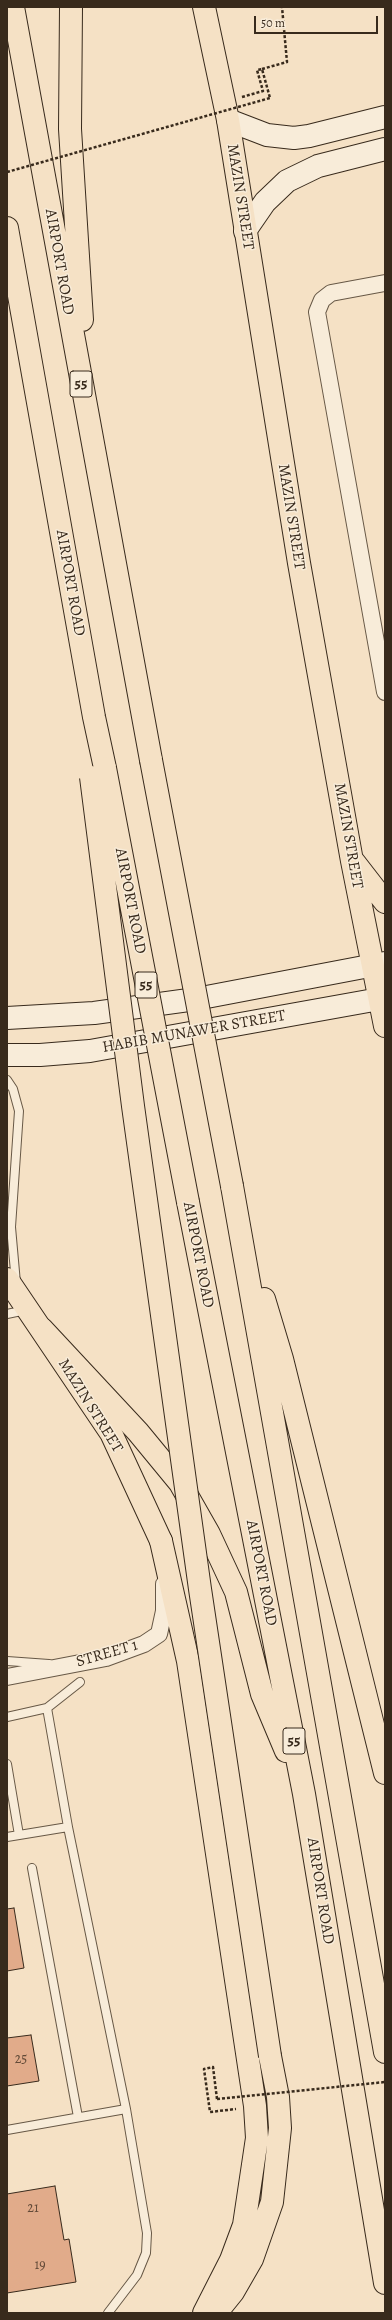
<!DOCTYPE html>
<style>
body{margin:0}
#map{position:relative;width:392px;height:2320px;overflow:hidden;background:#f5e1c5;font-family:Alegreya,serif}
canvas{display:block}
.frame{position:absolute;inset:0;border:8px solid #382a1c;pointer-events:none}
.scale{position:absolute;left:254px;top:16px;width:124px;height:18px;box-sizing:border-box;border:2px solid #382a1c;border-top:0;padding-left:5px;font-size:12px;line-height:14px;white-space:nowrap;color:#382a1c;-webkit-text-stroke:3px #f8ecd9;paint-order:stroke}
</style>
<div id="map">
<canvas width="392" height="2320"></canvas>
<div class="frame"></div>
<div class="scale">50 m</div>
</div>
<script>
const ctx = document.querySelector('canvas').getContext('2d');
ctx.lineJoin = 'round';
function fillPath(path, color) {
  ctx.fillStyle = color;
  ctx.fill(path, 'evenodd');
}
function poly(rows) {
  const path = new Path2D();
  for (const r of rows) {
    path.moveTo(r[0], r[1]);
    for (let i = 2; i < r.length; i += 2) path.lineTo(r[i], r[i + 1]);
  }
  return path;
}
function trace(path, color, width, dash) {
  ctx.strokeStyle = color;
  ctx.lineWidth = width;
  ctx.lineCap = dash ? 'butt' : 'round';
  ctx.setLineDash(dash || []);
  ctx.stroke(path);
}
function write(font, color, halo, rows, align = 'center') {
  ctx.font = font + ' Alegreya,serif';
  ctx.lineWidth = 3;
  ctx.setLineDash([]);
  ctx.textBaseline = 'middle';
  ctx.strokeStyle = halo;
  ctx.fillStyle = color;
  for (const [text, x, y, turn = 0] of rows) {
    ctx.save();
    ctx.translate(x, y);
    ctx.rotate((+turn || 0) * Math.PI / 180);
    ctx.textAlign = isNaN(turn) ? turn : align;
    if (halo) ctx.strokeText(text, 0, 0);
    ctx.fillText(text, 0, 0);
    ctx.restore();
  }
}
const building = poly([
 [14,1908,24,1968,7,1971,7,1909,14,1908],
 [31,2035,39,2081,7,2086,7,2038,31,2035],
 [55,2186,64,2240,69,2239,76,2282,7,2293,7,2194,55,2186]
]);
const path = poly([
 [262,69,287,62,282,7],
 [242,97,263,91,257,70,262,69,270,98],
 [217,2099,213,2067,204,2069,210,2112,236,2109]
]);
const lane = poly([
 [7,1080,13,1089,19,1111,11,1227,16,1283],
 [7,1314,26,1310],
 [7,1661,49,1664],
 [47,1708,80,1682],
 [7,1717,47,1708,68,1827,126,2109,147,2233,146,2253,137,2275,108,2313],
 [7,1764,19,1835],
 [7,1837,68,1827],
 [32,1868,78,2117],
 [7,2130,126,2109]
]);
const street = poly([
 [385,283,331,293,322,300,317,312,385,692],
 [7,1677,106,1658,144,1644,159,1634,164,1611,164,1584]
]);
const secondary = poly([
 [228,120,267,135,294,138,309,136,385,117],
 [245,231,265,202,287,181,318,166,385,149],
 [7,1018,94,1013,196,999,385,963],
 [7,1055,40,1055,90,1051,385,998]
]);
const primary = poly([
 [204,7,228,120,299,563,352,861,385,1026],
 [354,862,385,902],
 [7,1279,111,1433,161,1541]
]);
const highway = poly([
 [13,7,151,760],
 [71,7,70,129,82,320],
 [7,228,94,717,105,768],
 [232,1186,385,2052],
 [188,1202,304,1794,385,2283],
 [264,1299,282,1359,385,1773],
 [42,1329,138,1432,180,1483,209,1534,236,1592,262,1694,286,1751],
 [161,1541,188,1661,255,2106,257,2138,244,2225,231,2260,204,2313],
 [216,2313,233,2292,252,2259,272,2202,280,2128,278,2097,270,2056]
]);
const pathBridge = poly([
 [7,172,270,98],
 [217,2099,385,2082]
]);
const highwayBridge = poly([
 [151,760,232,1186],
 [105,768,188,1202],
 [91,777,133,1106,200,1589,270,2056]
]);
const numberNames = [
 ["25",21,2060],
 ["21",33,2209],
 ["19",40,2266]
];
const shields = [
 [81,384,22],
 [146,985,22],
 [294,1741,22]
];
const shieldNames = [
 ["55",81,384],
 ["55",146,985],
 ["55",294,1741]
];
const streetNames = [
 ["MAZIN STREET",240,197,81],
 ["AIRPORT ROAD",59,262,80],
 ["MAZIN STREET",291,517,81],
 ["AIRPORT ROAD",70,583,80],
 ["MAZIN STREET",348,836,80],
 ["AIRPORT ROAD",130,901,79],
 ["HABIB MUNAWER STREET",194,1032,-10],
 ["AIRPORT ROAD",198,1255,79],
 ["MAZIN STREET",90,1406,58],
 ["AIRPORT ROAD",261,1573,79],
 ["STREET 1",107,1654,-16],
 ["AIRPORT ROAD",320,1891,81]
];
fillPath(building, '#e1ab8a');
trace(building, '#382a1c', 1);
trace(lane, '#675846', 10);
trace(street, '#675846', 18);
trace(secondary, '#382a1c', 24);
trace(primary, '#382a1c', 24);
trace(highway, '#382a1c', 24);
trace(path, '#382a1c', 2.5, [3, 2]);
trace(lane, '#f8ecd9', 8);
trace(street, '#f8ecd9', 16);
trace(secondary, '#f8ecd9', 22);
trace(primary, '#f5e1c5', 22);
trace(highway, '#f5e1c5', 22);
trace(highwayBridge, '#382a1c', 24, []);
trace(pathBridge, '#382a1c', 2.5, [3, 2]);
trace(highwayBridge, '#f5e1c5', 22);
write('14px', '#624a38', null, numberNames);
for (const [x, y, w] of shields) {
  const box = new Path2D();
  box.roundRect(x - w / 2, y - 13, w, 26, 3);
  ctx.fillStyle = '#f8ecd9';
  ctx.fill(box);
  trace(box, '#382a1c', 1);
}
write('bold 15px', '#382a1c', null, shieldNames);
write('16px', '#382a1c', '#f8ecd9', streetNames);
</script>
